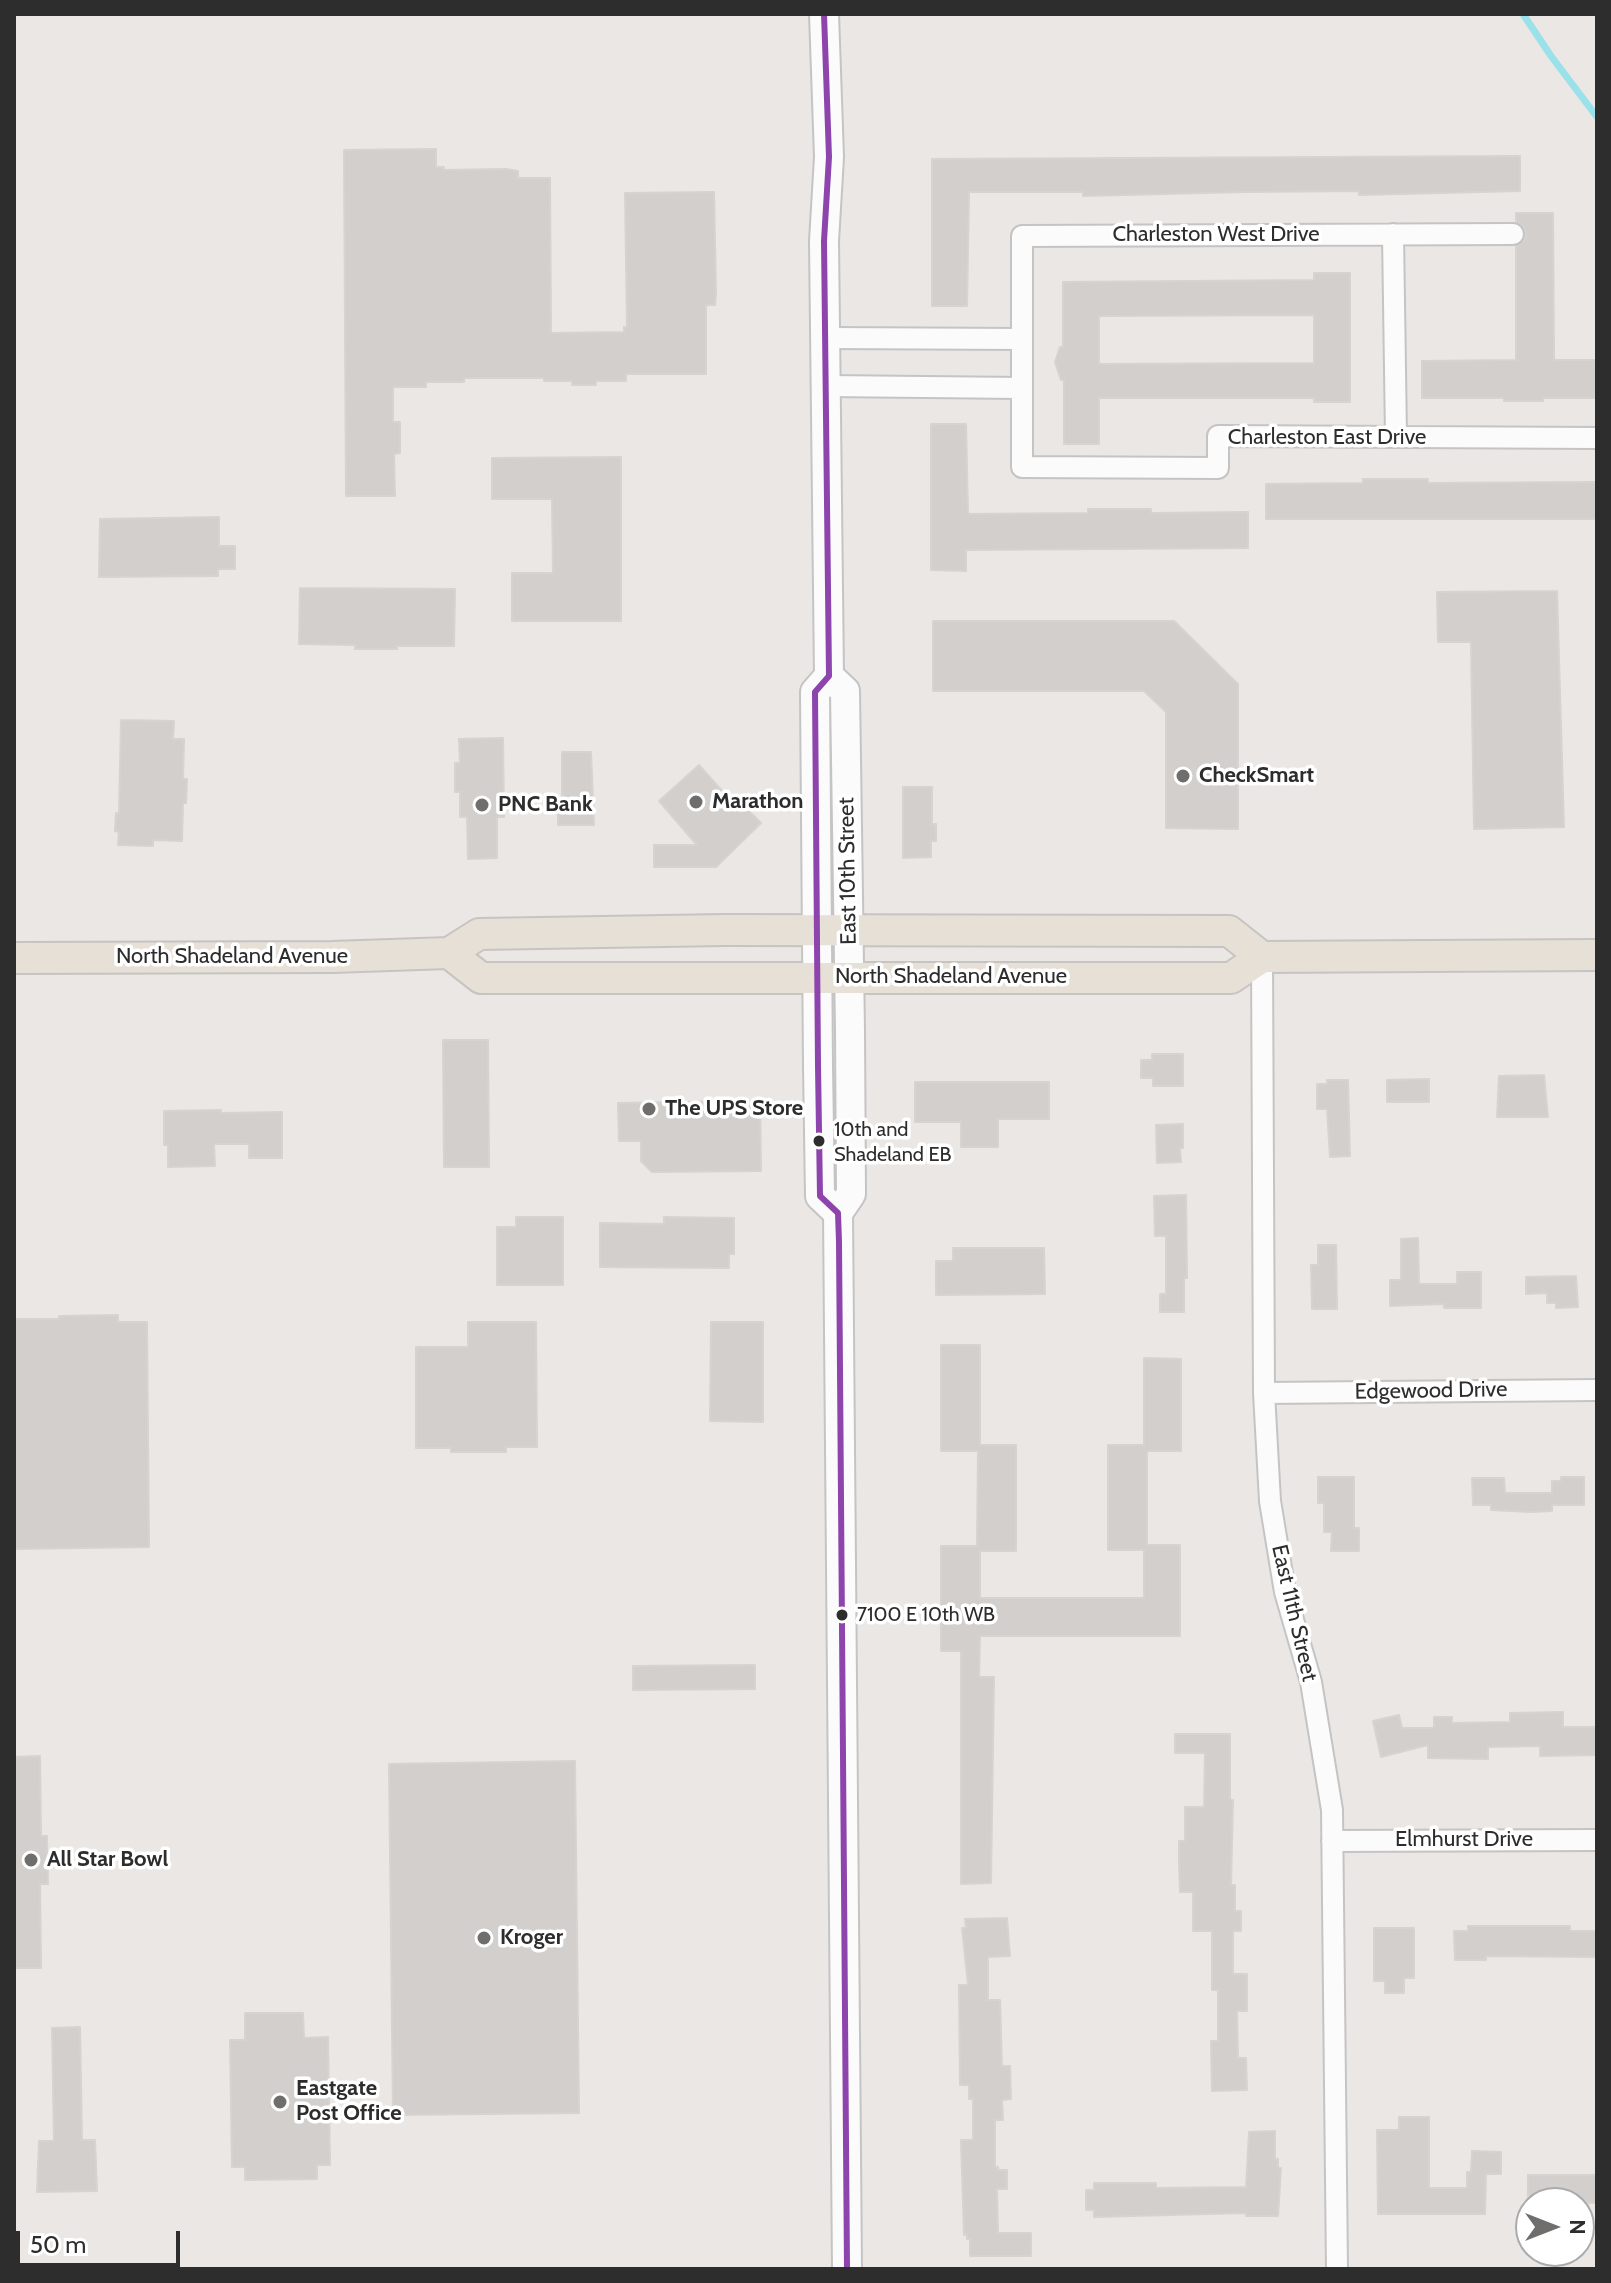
<!DOCTYPE html>
<style>
body{margin:0}
#map{position:relative;width:1611px;height:2283px;overflow:hidden;background:#ebe7e4;font-family:Cabin,sans-serif}
canvas{display:block}
.frame{position:absolute;inset:0;border:16px solid #2d2d2d;pointer-events:none}
.north{position:absolute;left:1515px;top:2187px;width:80px;height:80px;box-sizing:border-box;background:#fff;border:2px solid #ababab;border-radius:50%;rotate:90deg;font-size:22px;font-weight:700;line-height:32px;text-align:center;color:#2d2d2d}
.north::after{content:'';display:block;margin:auto;width:28px;height:36px;background:#706e6d;clip-path:polygon(50% 0,100% 100%,50% 72%,0 100%)}
.scale{position:absolute;left:16px;top:2231px;width:164px;height:36px;box-sizing:border-box;border:4px solid #2d2d2d;border-top:0;padding-left:10px;font-size:24px;line-height:28px;white-space:nowrap;color:#2d2d2d;-webkit-text-stroke:6px #fff;paint-order:stroke}
</style>
<div id="map">
<canvas width="1611" height="2283"></canvas>
<div class="frame"></div>
<div class="north">N</div>
<div class="scale">50 m</div>
</div>
<script>
const ctx = document.querySelector('canvas').getContext('2d');
ctx.lineJoin = 'round';
function poly(rows) {
  const path = new Path2D();
  for (const r of rows) {
    path.moveTo(r[0], r[1]);
    for (let i = 2; i < r.length; i += 2) path.lineTo(r[i], r[i + 1]);
  }
  return path;
}
function trace(path, color, width, dash) {
  ctx.strokeStyle = color;
  ctx.lineWidth = width;
  ctx.lineCap = dash ? 'butt' : 'round';
  ctx.setLineDash(dash || []);
  ctx.stroke(path);
}
function fillPath(path, color) {
  ctx.fillStyle = color;
  ctx.fill(path, 'evenodd');
}
function write(font, color, halo, rows, align = 'center') {
  ctx.font = font + ' Cabin,sans-serif';
  ctx.lineWidth = 7;
  ctx.setLineDash([]);
  ctx.textBaseline = 'middle';
  ctx.strokeStyle = halo;
  ctx.fillStyle = color;
  for (const [text, x, y, turn = 0] of rows) {
    ctx.save();
    ctx.translate(x, y);
    ctx.rotate((+turn || 0) * Math.PI / 180);
    ctx.textAlign = isNaN(turn) ? turn : align;
    if (halo) ctx.strokeText(text, 0, 0);
    ctx.fillText(text, 0, 0);
    ctx.restore();
  }
}
const stream = poly([
 [1523,14,1551,56,1597,117]
]);
const building = poly([
 [436,149,436,167,444,167,444,170,506,169,518,171,518,178,550,178,551,333,624,332,624,327,627,327,625,193,714,192,716,293,715,305,706,305,706,374,626,374,626,381,596,381,596,385,572,385,572,381,544,381,544,378,464,378,464,382,426,382,426,387,393,387,393,422,400,422,400,453,394,454,395,496,346,496,344,150,436,149],
 [1520,156,1520,191,1359,195,1359,191,1244,192,1083,196,1083,192,969,192,967,306,932,306,932,159,1520,156],
 [1516,213,1553,213,1554,360,1597,360,1597,398,1543,398,1543,401,1504,401,1504,398,1422,398,1422,361,1516,360,1516,246,1524,241,1526,235,1524,227,1516,222,1516,213],
 [1314,273,1350,273,1350,402,1314,402,1314,398,1099,398,1099,444,1064,444,1064,380,1061,380,1055,362,1060,347,1063,347,1063,282,1314,280,1314,273],
 [1314,315,1314,363,1099,364,1099,316,1314,315],
 [931,424,966,424,968,514,1088,513,1088,509,1151,509,1151,513,1248,512,1248,548,966,550,966,571,931,570,931,424],
 [621,457,621,621,512,621,512,573,553,573,552,499,492,499,492,458,621,457],
 [1363,479,1428,479,1428,483,1597,482,1597,519,1266,519,1266,484,1363,483,1363,479],
 [219,517,219,546,235,546,235,569,218,569,218,576,99,577,100,519,219,517],
 [300,588,455,589,454,646,397,646,397,649,355,649,355,645,299,644,300,588],
 [1557,591,1564,827,1474,829,1471,642,1438,642,1437,592,1557,591],
 [933,621,1174,621,1238,684,1238,829,1166,828,1166,712,1144,691,933,691,933,621],
 [121,720,174,721,173,739,184,739,183,779,187,779,186,803,183,803,182,841,153,840,153,846,118,845,119,832,115,831,116,813,119,813,121,720],
 [503,738,504,817,497,817,497,858,468,859,467,817,460,817,460,792,455,792,455,763,460,763,459,739,503,738],
 [562,752,591,752,594,825,558,825,558,803,562,803,562,752],
 [699,765,741,812,746,808,761,823,716,867,654,867,654,845,697,845,659,801,699,765],
 [903,787,932,787,932,824,936,824,936,841,931,841,931,857,903,858,903,787],
 [443,1040,488,1040,489,1167,444,1167,443,1040],
 [1152,1054,1183,1054,1183,1086,1153,1086,1153,1078,1141,1078,1141,1060,1152,1060,1152,1054],
 [1544,1075,1548,1117,1497,1117,1499,1076,1544,1075],
 [1429,1079,1429,1102,1387,1102,1387,1080,1429,1079],
 [1327,1080,1348,1080,1350,1156,1330,1157,1327,1109,1317,1109,1317,1084,1327,1084,1327,1080],
 [915,1082,1049,1082,1049,1119,998,1119,998,1147,961,1147,961,1122,915,1122,915,1082],
 [760,1101,761,1171,652,1172,641,1161,641,1141,619,1141,618,1103,760,1101],
 [221,1110,221,1113,282,1112,282,1158,249,1158,249,1144,214,1144,215,1166,168,1167,168,1145,164,1145,164,1111,221,1110],
 [1183,1124,1183,1148,1180,1148,1181,1162,1157,1163,1156,1125,1183,1124],
 [1186,1195,1187,1278,1184,1278,1184,1312,1160,1312,1160,1294,1166,1294,1166,1236,1155,1236,1154,1196,1186,1195],
 [516,1217,563,1217,563,1285,497,1285,497,1227,516,1227,516,1217],
 [664,1217,734,1218,734,1254,729,1254,729,1268,600,1267,600,1223,664,1224,664,1217],
 [1418,1238,1419,1284,1457,1284,1457,1272,1481,1272,1481,1308,1444,1308,1444,1304,1390,1306,1390,1280,1401,1280,1401,1239,1418,1238],
 [1318,1245,1336,1245,1337,1309,1312,1309,1311,1265,1318,1265,1318,1245],
 [953,1248,1044,1248,1045,1294,936,1295,936,1261,953,1261,953,1248],
 [1576,1276,1578,1307,1556,1308,1556,1303,1547,1303,1547,1293,1526,1294,1526,1277,1576,1276],
 [118,1315,118,1322,147,1322,149,1547,14,1549,14,1319,59,1319,59,1316,118,1315],
 [468,1322,536,1322,537,1447,506,1447,506,1452,451,1452,451,1448,416,1448,416,1347,468,1347,468,1322],
 [711,1322,763,1322,763,1422,710,1421,711,1322],
 [941,1345,980,1345,980,1445,1016,1445,1016,1551,980,1551,980,1598,1144,1598,1144,1550,1108,1550,1108,1445,1144,1445,1144,1358,1181,1359,1181,1451,1147,1451,1147,1545,1180,1545,1180,1636,980,1636,979,1677,994,1677,991,1883,961,1884,961,1651,941,1651,941,1546,977,1546,978,1451,941,1451,941,1345],
 [1318,1477,1354,1477,1354,1528,1359,1528,1359,1551,1331,1551,1332,1532,1324,1532,1324,1503,1318,1503,1318,1477],
 [1561,1477,1584,1477,1584,1505,1552,1505,1552,1511,1531,1512,1491,1510,1491,1505,1473,1505,1472,1478,1504,1478,1505,1493,1552,1493,1552,1481,1561,1481,1561,1477],
 [755,1665,755,1689,633,1690,633,1666,755,1665],
 [1563,1712,1563,1727,1597,1727,1597,1755,1540,1756,1540,1746,1488,1747,1488,1759,1428,1758,1428,1745,1381,1757,1373,1721,1399,1715,1402,1728,1434,1728,1434,1717,1452,1717,1452,1723,1510,1722,1510,1713,1563,1712],
 [1175,1734,1230,1734,1230,1800,1233,1800,1231,1885,1235,1885,1235,1911,1241,1911,1241,1931,1233,1931,1233,1974,1247,1974,1247,2011,1237,2011,1238,2058,1246,2058,1247,2090,1212,2091,1211,2041,1218,2041,1218,1990,1212,1990,1212,1931,1193,1931,1193,1892,1180,1892,1179,1863,1179,1841,1185,1841,1185,1807,1204,1807,1205,1753,1175,1753,1175,1734],
 [40,1756,41,1836,47,1836,48,1884,40,1884,41,1968,14,1968,14,1757,40,1756],
 [575,1761,579,2113,393,2115,389,1764,575,1761],
 [1007,1918,1010,1956,988,1957,988,2000,1000,2000,1002,2066,1010,2066,1011,2099,1002,2100,1003,2120,995,2120,995,2167,998,2167,998,2170,1007,2170,1007,2189,997,2189,998,2233,1031,2233,1031,2256,970,2256,970,2239,967,2239,967,2234,964,2235,961,2140,973,2140,973,2099,969,2099,969,2085,960,2085,959,1985,968,1985,962,1928,966,1928,965,1919,1007,1918],
 [1468,1926,1570,1926,1570,1931,1597,1931,1597,1957,1486,1956,1486,1960,1455,1960,1454,1931,1468,1931,1468,1926],
 [1374,1928,1414,1928,1414,1978,1404,1978,1404,1993,1385,1993,1385,1981,1374,1981,1374,1928],
 [245,2013,303,2013,304,2038,328,2037,330,2165,317,2165,317,2179,245,2180,245,2167,232,2167,230,2040,245,2040,245,2013],
 [80,2027,82,2140,95,2140,97,2191,37,2192,39,2141,54,2141,52,2028,80,2027],
 [1399,2117,1429,2117,1429,2188,1467,2188,1467,2172,1471,2172,1472,2151,1501,2152,1501,2174,1486,2174,1485,2214,1378,2214,1377,2130,1399,2130,1399,2117],
 [1275,2131,1275,2159,1278,2159,1278,2168,1281,2168,1278,2216,1246,2216,1246,2213,1094,2217,1094,2210,1086,2210,1086,2190,1094,2190,1094,2183,1156,2183,1156,2188,1246,2187,1249,2132,1275,2131],
 [1528,2175,1597,2175,1597,2203,1528,2203,1528,2175]
]);
const minor = poly([
 [1393,234,1396,437],
 [1513,234,1022,236,1022,467,1218,468,1218,436,1597,438],
 [825,338,1022,339],
 [826,386,1022,388],
 [1262,957,1264,1393,1270,1501,1285,1592,1311,1682,1332,1810,1337,2269],
 [1264,1393,1597,1390],
 [1332,1841,1597,1840]
]);
const secondary = poly([
 [824,14,829,157,824,241,829,676,815,692,818,1066,820,1196,838,1213],
 [829,676,845,691,850,1031,851,1194,838,1213,847,2269]
]);
const primary = poly([
 [449,953,481,978,1231,978,1262,957,1597,955],
 [14,958,332,957,449,953,479,934,725,930,1229,931,1262,957]
]);
const bus1 = poly([
 [824,14,829,157,824,241,829,676,815,692,818,1066,820,1196,838,1213,839,1242,847,2269]
]);
const markers = [
 [1183,776,8,"#706e6d"],
 [696,802,8,"#706e6d"],
 [482,805,8,"#706e6d"],
 [649,1109,8,"#706e6d"],
 [819,1141,7,"#2d2d2d"],
 [842,1615,7,"#2d2d2d"],
 [31,1860,8,"#706e6d"],
 [484,1938,8,"#706e6d"],
 [280,2102,8,"#706e6d"]
];
const busNames = [
 ["10th and",834,1130],
 ["Shadeland EB",834,1155],
 ["7100 E 10th WB",857,1615]
];
const streetNames = [
 ["Charleston West Drive",1216,235],
 ["Charleston East Drive",1327,438],
 ["East 10th Street",848,871,-91],
 ["North Shadeland Avenue",232,957],
 ["North Shadeland Avenue",951,977],
 ["Edgewood Drive",1431,1391,-1],
 ["East 11th Street",1294,1613,77],
 ["Elmhurst Drive",1464,1840]
];
const poiNames = [
 ["CheckSmart",1199,776],
 ["Marathon",712,802],
 ["PNC Bank",498,805],
 ["The UPS Store",665,1109],
 ["All Star Bowl",47,1860],
 ["Kroger",500,1938],
 ["Eastgate",296,2089],
 ["Post Office",296,2114]
];
trace(stream, '#9be1e9', 7);
fillPath(building, '#d2cfcd');
trace(building, '#d6d3d0', 2);
trace(minor, '#c5c4c4', 24);
trace(secondary, '#c5c4c4', 32);
trace(primary, '#c6c4c3', 34);
trace(minor, '#fcfbfb', 20);
trace(secondary, '#fcfbfb', 28);
trace(primary, '#e7e0d6', 30);
trace(bus1, '#8e44ad', 6);
for (const [x, y, r, color] of markers) {
  const dot = new Path2D();
  dot.arc(x, y, r, 0, 2 * Math.PI);
  ctx.fillStyle = color;
  ctx.fill(dot);
  trace(dot, '#fff', 3);
}
write('20px', '#2d2d2d', '#fff', busNames, 'left');
write('22px', '#2d2d2d', '#fff', streetNames);
write('bold 22px', '#2d2d2d', '#fff', poiNames, 'left');
</script>
